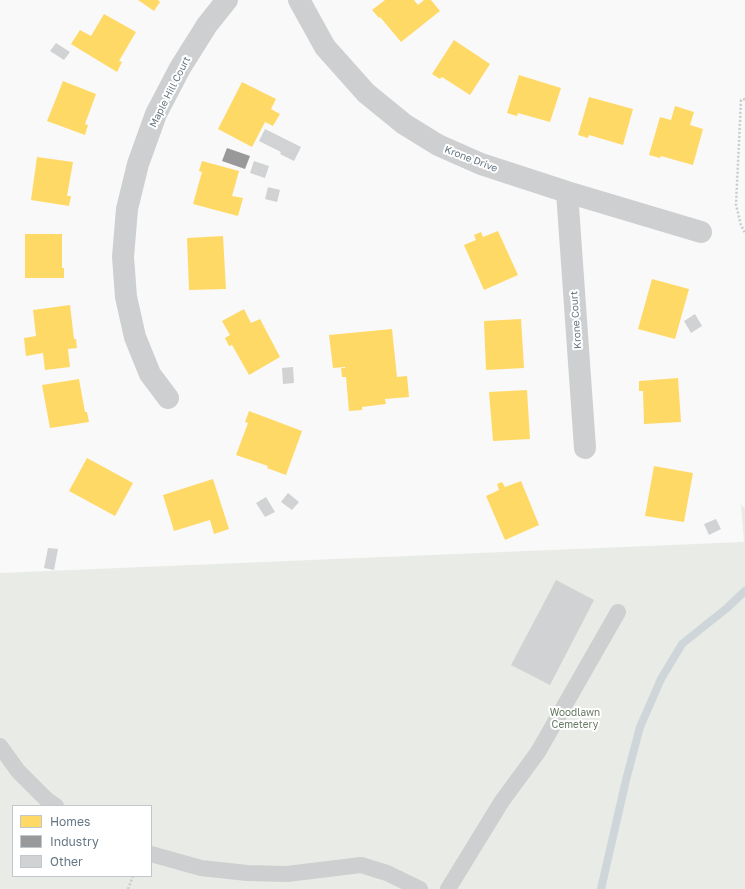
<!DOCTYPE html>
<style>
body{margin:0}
#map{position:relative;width:745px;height:889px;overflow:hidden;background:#f9f9f9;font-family:"Golos Text",sans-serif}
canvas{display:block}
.legend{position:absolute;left:12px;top:805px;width:140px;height:72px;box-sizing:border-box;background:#fff;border:1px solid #c1c8cd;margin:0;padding:5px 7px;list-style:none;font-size:12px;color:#657683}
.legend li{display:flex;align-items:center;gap:8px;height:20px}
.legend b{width:20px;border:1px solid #c1c8cd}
</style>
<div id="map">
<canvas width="745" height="889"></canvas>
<ul class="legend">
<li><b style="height:11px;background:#ffd966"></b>Homes</li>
<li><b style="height:11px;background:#999"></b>Industry</li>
<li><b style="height:11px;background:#d0d2d3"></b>Other</li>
</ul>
</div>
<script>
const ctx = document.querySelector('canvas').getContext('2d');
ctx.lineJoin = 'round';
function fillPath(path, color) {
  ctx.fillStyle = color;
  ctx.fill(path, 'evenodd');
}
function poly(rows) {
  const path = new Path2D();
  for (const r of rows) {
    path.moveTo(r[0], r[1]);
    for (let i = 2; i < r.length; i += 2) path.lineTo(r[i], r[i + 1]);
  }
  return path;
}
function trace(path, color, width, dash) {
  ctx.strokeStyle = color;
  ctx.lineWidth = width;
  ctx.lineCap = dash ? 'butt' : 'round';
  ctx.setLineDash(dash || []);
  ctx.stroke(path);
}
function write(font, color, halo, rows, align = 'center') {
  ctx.font = font + ' "Golos Text",sans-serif';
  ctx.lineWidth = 4;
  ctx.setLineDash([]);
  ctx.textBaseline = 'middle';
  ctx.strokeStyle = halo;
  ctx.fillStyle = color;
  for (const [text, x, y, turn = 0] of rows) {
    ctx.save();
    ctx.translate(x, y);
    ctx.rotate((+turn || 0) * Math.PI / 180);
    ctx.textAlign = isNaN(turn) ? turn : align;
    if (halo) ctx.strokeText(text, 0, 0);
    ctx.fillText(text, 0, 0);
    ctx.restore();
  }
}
const green = poly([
 [741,505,745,508,745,889,0,889,0,573,744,542],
 [13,806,151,806,151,876,13,876]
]);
const homes = poly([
 [138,0,158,0,160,2,154,11],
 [385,0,414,0,418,5,424,0,431,0,440,11,401,42,380,17,379,18,372,10],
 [104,14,136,32,119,61,122,62,117,72,71,44,80,30,91,36],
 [454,40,490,64,470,95,442,77,440,79,432,74],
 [519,75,561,88,550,122,518,113,517,116,507,113],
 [63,81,96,94,85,124,88,125,85,135,47,121],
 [242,82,276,99,271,109,280,114,273,126,265,122,252,147,218,129],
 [589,97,633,109,623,145,589,135,588,138,578,135],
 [675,106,694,112,690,125,703,129,693,165,661,156,660,158,649,155,660,117,671,120],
 [37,157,73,162,67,196,71,196,69,206,31,200],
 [202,161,239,171,232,196,243,198,238,216,193,204,202,172,199,171],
 [498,231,518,275,484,290,464,245,476,240,474,235,481,232,483,237],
 [25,234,62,234,62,268,64,268,64,278,25,278],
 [223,236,226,289,189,290,187,238],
 [652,279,689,289,675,339,638,329],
 [70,305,74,339,76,339,77,348,68,349,70,367,45,370,43,353,26,356,24,338,36,336,33,310],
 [244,309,251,323,260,319,280,357,249,375,232,345,229,346,225,338,230,335,222,321],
 [521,319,524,368,486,370,484,321],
 [392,329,397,377,407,376,409,397,385,399,386,404,362,407,362,410,349,411,346,377,342,377,341,368,345,368,345,367,333,368,329,335],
 [678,378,681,422,644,424,643,391,639,391,639,381],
 [79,379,85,412,87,412,89,422,50,428,42,385],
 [527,390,530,439,493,441,489,392],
 [249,411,302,431,286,475,267,468,268,466,236,455,248,423,245,422],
 [87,458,133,483,115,516,69,491],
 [654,466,693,473,684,522,645,516],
 [213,479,229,529,214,534,210,520,174,531,163,495],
 [521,481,539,525,505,540,486,496,499,490,497,484,502,482,505,487]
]);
const industry = poly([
 [227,148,250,156,245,169,222,161]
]);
const stream = poly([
 [601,889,626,780,640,727,661,679,682,644,727,608,745,591]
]);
const building = poly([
 [56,43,70,52,64,60,50,51],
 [265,129,301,147,294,161,280,154,281,152,259,141],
 [254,161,269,166,265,178,250,173],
 [268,187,280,190,277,202,265,199],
 [695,314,702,326,691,333,684,321],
 [293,367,294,383,283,384,282,368],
 [288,493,299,502,292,510,281,502],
 [266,497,275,512,265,517,256,503],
 [716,519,721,529,709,535,704,524],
 [48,548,58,549,54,570,44,568],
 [556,580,594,600,550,685,511,665]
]);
const path = poly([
 [745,99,741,100,736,205,741,225,745,233],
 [128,889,133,876]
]);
const lane = poly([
 [0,746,18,771,46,799,56,806],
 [151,854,201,868,247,873,287,874,361,865,387,873,420,889],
 [448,889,502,801,538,752,618,612]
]);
const street = poly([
 [299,0,325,47,366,93,404,124,438,145,481,164,567,192,701,232],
 [567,192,585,448],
 [168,398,150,374,135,337,126,297,123,257,127,209,138,164,156,114,180,68,207,25,227,0]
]);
const streetNames = [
 ["Maple Hill Court",170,92,-63],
 ["Krone Drive",471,159,21],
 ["Krone Court",576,320,-94]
];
const parkNames = [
 ["Woodlawn",575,713],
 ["Cemetery",575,725]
];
fillPath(green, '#e8ebe6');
fillPath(homes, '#ffd966');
fillPath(industry, '#999');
trace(stream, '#ced6d9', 8);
fillPath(building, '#d0d2d3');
trace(path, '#cbcccd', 2.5, [2, 2]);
trace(lane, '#cecfd0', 16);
trace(street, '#cecfd0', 22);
write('10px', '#657683', '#fff', streetNames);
write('10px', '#687a64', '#fff', parkNames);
</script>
